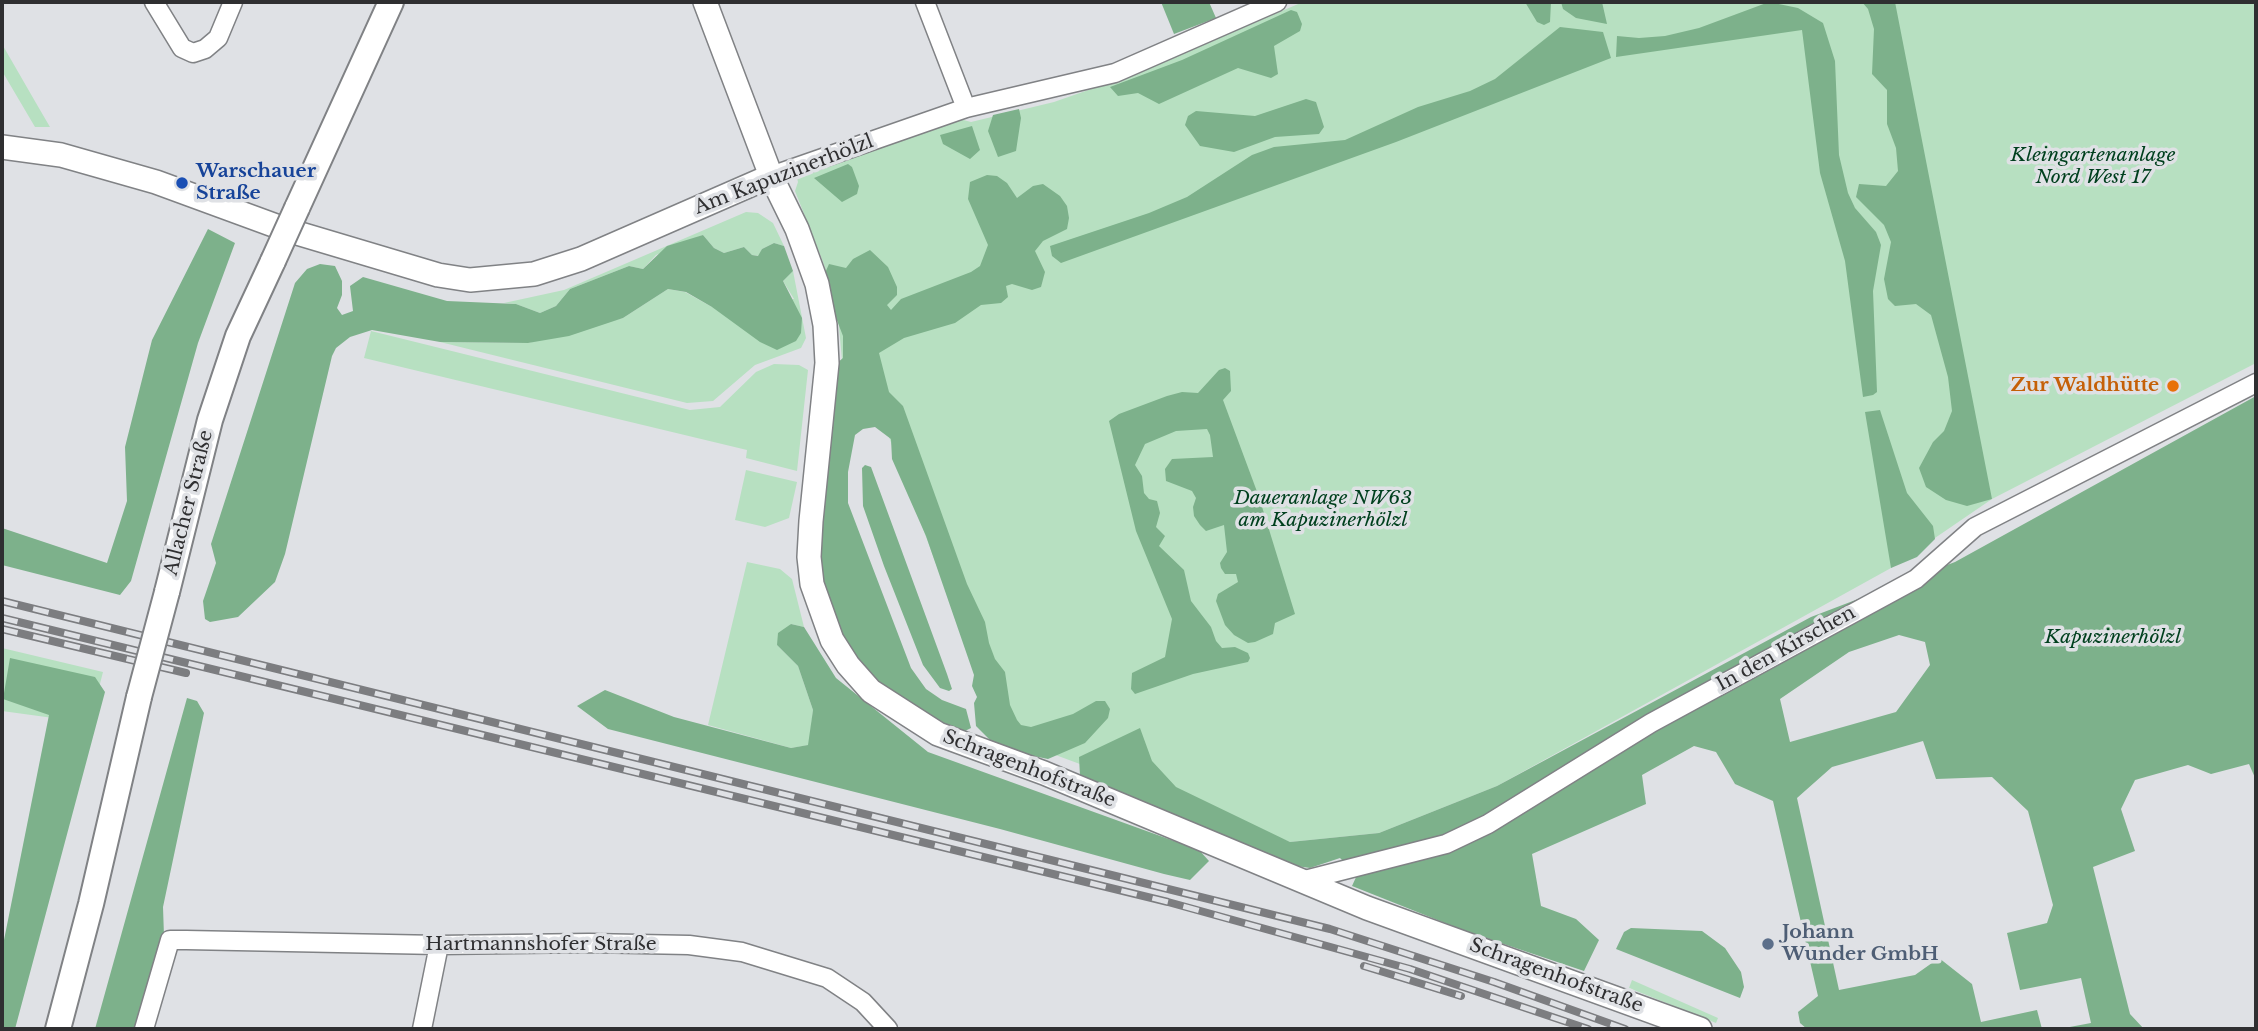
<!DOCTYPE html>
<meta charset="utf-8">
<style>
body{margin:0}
#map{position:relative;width:2258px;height:1031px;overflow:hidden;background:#dfe1e5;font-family:"Libre Baskerville",serif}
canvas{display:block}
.frame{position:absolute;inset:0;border:4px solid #2f2f31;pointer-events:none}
</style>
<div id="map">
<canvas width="2258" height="1031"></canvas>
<div class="frame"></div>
</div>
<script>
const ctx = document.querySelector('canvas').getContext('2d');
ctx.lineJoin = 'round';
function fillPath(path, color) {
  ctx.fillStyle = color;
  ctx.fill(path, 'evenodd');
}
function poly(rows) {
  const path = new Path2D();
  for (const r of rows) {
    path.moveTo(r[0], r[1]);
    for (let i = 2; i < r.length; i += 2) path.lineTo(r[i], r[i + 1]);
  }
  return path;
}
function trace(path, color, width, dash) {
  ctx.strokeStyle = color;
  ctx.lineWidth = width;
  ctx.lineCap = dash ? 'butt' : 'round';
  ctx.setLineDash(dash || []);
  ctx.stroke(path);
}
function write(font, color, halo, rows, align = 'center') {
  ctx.font = font + ' "Libre Baskerville",serif';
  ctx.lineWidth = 7;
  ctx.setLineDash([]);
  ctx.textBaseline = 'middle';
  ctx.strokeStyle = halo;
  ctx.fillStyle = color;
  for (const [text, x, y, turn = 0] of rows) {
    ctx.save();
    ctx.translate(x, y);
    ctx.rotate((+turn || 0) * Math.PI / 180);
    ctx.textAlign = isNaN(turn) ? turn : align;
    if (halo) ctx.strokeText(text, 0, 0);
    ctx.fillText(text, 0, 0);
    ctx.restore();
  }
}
const green = poly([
 [1303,2,2256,2,2256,363,1992,499,1891,568,1497,786,1379,833,1290,842,999,734,862,364,842,360,838,316,823,262,795,191,798,182,795,170,956,118,971,122,1054,102,1117,80],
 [2,44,36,103,50,127,35,127,2,71],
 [746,212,758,213,773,223,784,246,774,243,762,249,759,256,752,255,744,247,724,253,714,248,703,235,656,255,643,269,629,266,570,289,556,306,540,313,516,304,504,303,564,290],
 [793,271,806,338,801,348,755,365,713,401,687,403,440,342,528,343,623,318,668,289,685,292,712,307,794,299,783,281],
 [371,331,690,410,720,407,756,372,774,364,799,365,808,370,797,471,746,458,747,450,364,358],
 [746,470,797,482,789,518,765,527,735,520],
 [747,562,780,569,792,579,804,627,791,624,777,645,798,666,813,710,809,745,791,748,708,725],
 [2,648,103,672,90,723,2,711],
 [1632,980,1718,1018,1716,1023,1629,988]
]);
const forest = poly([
 [1161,2,1209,2,1216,18,1174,34],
 [1525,2,1551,2,1550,22,1544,25,1537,22],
 [1561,2,1602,2,1607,24,1576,18,1563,9],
 [1769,2,1798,8,1823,23,1835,61,1839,155,1848,193,1855,208,1876,232,1881,245,1873,291,1877,392,1873,395,1863,397,1845,261,1820,173,1802,30,1616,57,1617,36,1639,38,1665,36,1699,28],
 [1862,2,1895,2,1992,499,1967,506,1946,500,1926,487,1919,468,1933,442,1944,431,1952,411,1948,377,1931,315,1916,304,1895,306,1888,299,1884,279,1891,242,1884,225,1856,197,1859,184,1886,186,1898,171,1896,148,1887,124,1887,90,1872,74,1874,29,1868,9],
 [1291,10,1297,12,1302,24,1300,31,1274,46,1278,74,1271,78,1238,68,1159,104,1138,93,1118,96,1110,87,1182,60],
 [1560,27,1603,32,1611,58,1396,142,1061,263,1052,256,1050,246,1149,213,1187,197,1252,155,1274,147,1345,140,1418,107,1470,91,1495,79],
 [1306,99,1316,102,1324,127,1319,134,1275,137,1234,152,1200,146,1185,125,1188,116,1196,111,1255,116],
 [1019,109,1021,118,1016,151,998,157,988,131,993,115],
 [972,126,980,150,970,159,943,144,940,135],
 [848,164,852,167,859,186,857,194,842,202,814,178],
 [987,175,997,176,1007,183,1017,198,1033,186,1043,184,1060,196,1067,206,1069,218,1067,229,1043,241,1035,251,1045,272,1041,287,1032,290,1012,284,1006,286,1008,297,1001,303,981,305,955,323,904,338,879,353,889,392,903,406,967,584,985,622,989,643,995,659,1005,672,1010,705,1017,720,1021,725,1031,727,1073,714,1096,701,1105,701,1110,709,1108,718,1085,743,1048,759,999,749,976,726,974,703,977,697,972,686,974,675,926,536,892,459,891,439,875,427,863,429,855,435,848,472,848,503,911,668,926,689,942,700,966,709,971,728,963,732,909,710,882,691,844,645,817,565,837,363,843,358,843,336,823,284,825,273,829,264,846,268,853,259,870,250,888,267,897,287,897,295,887,305,891,310,901,299,971,272,980,266,988,245,968,199,970,182],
 [208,229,235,243,198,343,131,581,120,595,2,565,2,528,107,563,127,501,125,447,152,340],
 [703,235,714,248,724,253,744,247,752,255,758,256,762,249,774,243,784,246,793,271,783,281,802,318,801,333,796,341,777,350,760,342,712,307,686,292,668,289,623,318,569,336,528,343,440,342,372,330,350,337,336,348,332,356,285,554,275,582,238,617,210,622,205,619,203,601,216,563,211,544,295,283,307,269,320,264,335,266,342,281,342,295,337,308,342,315,353,311,350,286,363,277,447,301,516,304,540,313,556,306,570,289,629,266,643,269,667,246],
 [1225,368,1230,371,1231,391,1223,400,1259,497,1295,614,1275,623,1273,634,1255,642,1248,643,1234,635,1225,625,1216,601,1218,594,1238,582,1236,574,1225,574,1221,568,1220,563,1227,552,1224,525,1206,531,1200,525,1194,516,1193,507,1196,498,1192,491,1166,481,1165,469,1172,459,1213,457,1210,435,1207,429,1176,431,1145,444,1135,465,1142,476,1144,493,1149,499,1157,501,1160,513,1156,527,1165,536,1159,546,1184,570,1191,601,1211,627,1216,641,1222,648,1235,647,1248,653,1250,658,1248,662,1193,674,1135,694,1131,689,1132,673,1165,657,1172,619,1136,531,1109,421,1119,414,1167,396,1182,392,1198,393,1219,370],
 [2256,396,2256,780,2249,764,2211,774,2188,765,2135,780,2121,809,2135,851,2093,867,2130,1014,2144,1029,2059,1029,2091,1023,2081,978,2020,990,2007,933,2047,923,2053,905,2028,811,1992,777,1936,779,1923,741,1832,767,1797,798,1839,990,1915,975,1939,958,1972,984,1981,1022,2037,1010,2042,1029,1807,1029,1800,1023,1798,1012,1818,996,1773,801,1735,784,1716,752,1694,746,1642,775,1646,804,1532,854,1541,906,1576,919,1599,940,1584,971,1465,931,1352,886,1357,875,1340,858,1310,868,1283,864,1080,776,1079,757,1140,728,1152,761,1176,787,1290,842,1379,833,1497,786,1811,617,1955,562],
 [1899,635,1925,642,1930,665,1896,712,1790,742,1780,699,1849,652],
 [1880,410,1907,493,1933,526,1935,539,1917,557,1891,568,1865,412],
 [865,465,871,467,947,674,952,689,949,691,940,688,923,665,884,566,863,506,862,468],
 [791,624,804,627,836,678,928,752,1199,850,1209,861,1190,880,1164,874,1000,829,608,729,577,706,605,690,674,717,791,748,808,745,813,710,798,666,777,645,778,633],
 [10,658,95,677,105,692,15,1029,2,1029,2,950,49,715,3,699],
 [187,698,197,701,204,713,163,907,164,936,137,1029,95,1029],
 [1631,928,1702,931,1725,948,1741,972,1744,987,1740,998,1616,949,1624,932]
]);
const minor = poly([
 [154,2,182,48,193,53,205,49,218,38,233,2],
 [925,2,966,108],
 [771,176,966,108,1115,73,1277,2],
 [1301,881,1446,844,1488,824,1651,723,1916,579,1975,527,2256,383],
 [144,1029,170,940,186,940,439,945,589,943,689,945,742,952,827,978,863,1002,888,1029],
 [422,1029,439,945]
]);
const tertiary = poly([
 [705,2,771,176,797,229,817,284,825,325,827,363,811,521,809,557,812,584,832,640,848,665,871,691,938,734,1044,773,1367,908,1700,1029],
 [2,147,61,155,156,182,287,230,438,275,470,280,534,274,581,259,771,176]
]);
const secondary = poly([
 [297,208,391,2],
 [167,592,210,420,238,336,273,261],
 [58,1029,91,904,139,697]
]);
const rail = poly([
 [2,601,1330,929,1494,982,1625,1029],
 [2,618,1168,902,1410,969,1588,1029],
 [2,629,186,673],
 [1364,966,1461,996]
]);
const secondaryBridge = poly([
 [273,261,297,208],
 [139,697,167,592]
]);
const markers = [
 [182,183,7,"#1a4fb4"],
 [2173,386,7,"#e8710a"],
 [1768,944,7,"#5c6f8a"]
];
const parkNames = [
 ["Kleingartenanlage",2093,156],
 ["Nord West 17",2093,178],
 ["Daueranlage NW63",1323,499],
 ["am Kapuzinerhölzl",1323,521],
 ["Kapuzinerhölzl",2113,638]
];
const transitNames = [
 ["Warschauer",196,172],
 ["Straße",196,194]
];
const streetNames = [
 ["Am Kapuzinerhölzl",784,175,-21],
 ["Allacher Straße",189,503,-76],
 ["In den Kirschen",1786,649,-29],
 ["Schragenhofstraße",1029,769,21],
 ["Hartmannshofer Straße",541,945],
 ["Schragenhofstraße",1556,976,20]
];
const foodNames = [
 ["Zur Waldhütte",2159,386]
];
const serviceNames = [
 ["Johann",1782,933],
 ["Wunder GmbH",1782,955]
];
fillPath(green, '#b7e0c1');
fillPath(forest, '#7db18b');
trace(minor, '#808285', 21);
trace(tertiary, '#808285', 26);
trace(secondary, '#808285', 28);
trace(minor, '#fff', 18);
trace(tertiary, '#fff', 23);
trace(secondary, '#fff', 24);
trace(rail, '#7c7d80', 8);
trace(rail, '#dfe1e5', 5, [16]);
trace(secondaryBridge, '#808285', 28, []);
trace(secondaryBridge, '#fff', 24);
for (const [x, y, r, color] of markers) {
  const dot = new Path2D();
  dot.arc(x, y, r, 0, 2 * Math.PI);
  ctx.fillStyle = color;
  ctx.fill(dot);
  trace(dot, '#dfe1e5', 2.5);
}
write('italic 19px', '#00401e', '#dfe1e5', parkNames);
write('bold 19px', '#164399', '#dfe1e5', transitNames, 'left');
write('19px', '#2f2f31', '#dfe1e5', streetNames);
write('bold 19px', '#c56008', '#dfe1e5', foodNames, 'right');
write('bold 19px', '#4e5e75', '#dfe1e5', serviceNames, 'left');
</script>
